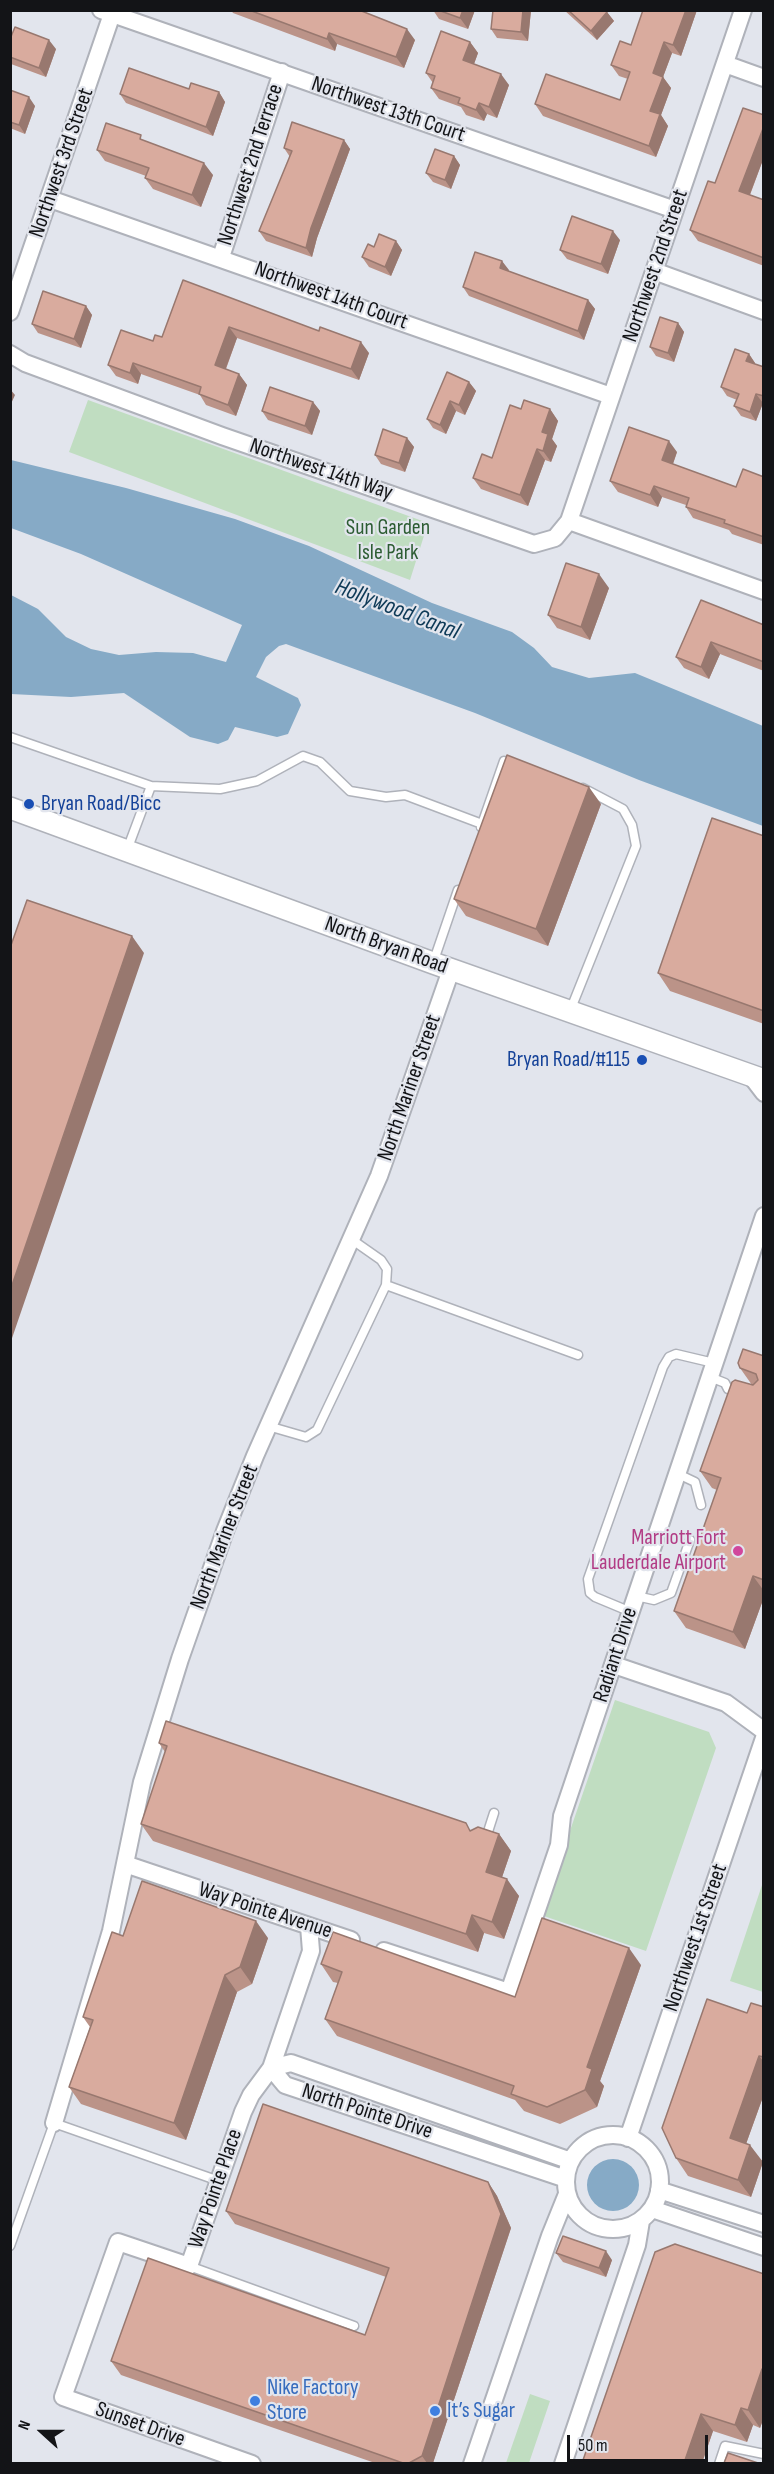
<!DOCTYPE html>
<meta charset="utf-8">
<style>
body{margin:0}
#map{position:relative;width:774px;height:2474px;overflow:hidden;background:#e2e5ed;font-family:"Sofia Sans Condensed",sans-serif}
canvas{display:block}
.frame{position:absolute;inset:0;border:12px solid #131417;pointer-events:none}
.north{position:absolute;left:12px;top:2402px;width:60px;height:60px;-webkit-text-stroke:4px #e2e5ed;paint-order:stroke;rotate:291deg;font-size:16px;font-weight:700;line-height:24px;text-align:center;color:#131417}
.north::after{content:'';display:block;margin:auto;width:21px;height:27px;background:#131417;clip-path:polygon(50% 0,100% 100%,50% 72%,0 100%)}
.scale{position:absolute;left:567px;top:2435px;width:141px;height:27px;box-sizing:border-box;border:3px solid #131417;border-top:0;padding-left:8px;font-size:18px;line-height:21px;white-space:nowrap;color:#131417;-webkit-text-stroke:4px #e2e5ed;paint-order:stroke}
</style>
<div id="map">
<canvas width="774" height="2474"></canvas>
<div class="frame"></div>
<div class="north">N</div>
<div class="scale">50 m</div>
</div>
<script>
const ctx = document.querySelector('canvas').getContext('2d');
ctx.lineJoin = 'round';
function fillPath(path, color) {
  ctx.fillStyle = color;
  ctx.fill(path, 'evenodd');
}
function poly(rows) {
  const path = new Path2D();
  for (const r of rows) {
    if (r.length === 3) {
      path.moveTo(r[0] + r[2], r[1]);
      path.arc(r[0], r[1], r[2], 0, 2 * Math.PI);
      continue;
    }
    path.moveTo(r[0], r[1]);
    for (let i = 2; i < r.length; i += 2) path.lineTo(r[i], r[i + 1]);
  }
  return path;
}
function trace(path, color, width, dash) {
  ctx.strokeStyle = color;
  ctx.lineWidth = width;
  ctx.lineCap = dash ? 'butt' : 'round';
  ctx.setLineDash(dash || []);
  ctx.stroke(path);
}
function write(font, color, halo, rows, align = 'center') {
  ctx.font = font + ' "Sofia Sans Condensed",sans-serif';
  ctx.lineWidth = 4.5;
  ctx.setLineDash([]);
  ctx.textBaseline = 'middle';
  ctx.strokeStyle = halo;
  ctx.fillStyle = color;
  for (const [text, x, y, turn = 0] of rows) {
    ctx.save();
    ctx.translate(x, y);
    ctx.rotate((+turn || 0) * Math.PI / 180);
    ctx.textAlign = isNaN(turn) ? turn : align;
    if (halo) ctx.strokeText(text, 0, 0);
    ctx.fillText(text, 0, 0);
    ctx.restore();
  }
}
const green = poly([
 [88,400,428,523,410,580,69,452],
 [615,1700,709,1732,716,1748,646,1951,541,1915],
 [763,1882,764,1992,763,1992,730,1981],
 [530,2394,550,2401,529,2463,506,2463]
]);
const water = poly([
 [11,460,126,488,235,519,309,546,432,603,512,632,534,648,552,667,589,678,635,673,763,726,763,826,639,780,475,713,286,644,279,646,266,657,256,677,298,698,301,705,288,734,277,737,235,727,228,740,218,744,190,737,124,693,71,697,11,694,11,595,38,609,66,637,91,649,119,655,156,652,193,653,226,662,242,625,81,554,11,528],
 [613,2185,26]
]);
const service = poly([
 [10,737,151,786,127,850],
 [151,786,220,789,257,781,303,756,320,762,350,791,386,797,405,795,482,824],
 [481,827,504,761,514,764],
 [433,963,458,890],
 [570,1011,636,846,632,825,623,809,583,788],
 [386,1285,578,1355],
 [710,1377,725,1383,728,1389,737,1392],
 [268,1426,306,1437,317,1430,386,1285,387,1269,381,1260,351,1239],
 [676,1473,695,1482,701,1505],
 [636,1596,654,1600,671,1593,690,1540],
 [631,1612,595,1597,590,1593,588,1579,663,1367,669,1357,676,1354,714,1363],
 [485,1841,494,1813],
 [10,2246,54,2123,219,2181],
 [189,2266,354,2326],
 [719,2464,725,2446,764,2454]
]);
const minor = poly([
 [101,10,675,210],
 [725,64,764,78],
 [50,199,611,396],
 [221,257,282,72],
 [654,271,764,311],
 [10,312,112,14],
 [10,354,25,363,222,436,534,544,555,538,569,521,764,591],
 [569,521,743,10],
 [751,1076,764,1093],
 [614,1665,726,1703,764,1731],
 [125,1864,351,1940],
 [384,1951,509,1992,559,1845,562,1816,764,1216],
 [271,2068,285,2085,566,2179],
 [271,2068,291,2063,571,2161],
 [54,2123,111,1931,142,1782,180,1659,225,1531,255,1456,379,1176,451,970],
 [613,2182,47],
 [628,2138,764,1738],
 [659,2190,764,2224],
 [652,2209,764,2247],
 [252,2464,63,2397,118,2242,189,2266,243,2112,251,2095,271,2068,311,1951,309,1926],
 [472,2464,550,2236,567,2194],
 [563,2464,637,2245,641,2221]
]);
const tertiary = poly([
 [10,808,433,963,764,1080]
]);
const wall = poly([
 [231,10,359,10,415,40,404,68,337,44,335,51,233,13],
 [433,10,475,10,468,29,439,19],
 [493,10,531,10,528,41,497,38,491,29],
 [564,10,605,10,614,21,597,40],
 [697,10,681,56,672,53,663,77,671,88,661,115,668,126,656,157,543,116,535,104,620,100,628,79,619,76,611,65,631,45],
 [10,39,56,49,46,77,11,64],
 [470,42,478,53,474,64,509,85,497,118,487,114,484,121,466,115,461,107,439,99,431,88,433,83,426,73],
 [189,89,219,92,225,102,213,136,126,103,120,94],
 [10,90,35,106,25,134,10,128],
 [344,140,350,149,317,238,312,257,266,241,259,231,290,157,284,148],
 [146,141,213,175,201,207,153,189,145,178,146,176,105,161,97,150],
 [454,156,460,165,451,189,433,182,426,173],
 [764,157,750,195,764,200,764,266,698,241,690,230,715,183],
 [620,240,608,274,567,259,560,250],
 [396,241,402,250,391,276,369,267,362,257,374,247],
 [502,261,508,271,588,300,595,309,584,340,469,296,463,287],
 [183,280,369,353,359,380,237,338,226,369,239,374,247,385,236,416,206,405,200,395,141,374,138,384,116,376,108,365,162,337],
 [86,306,92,315,81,348,38,333,32,324],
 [678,323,684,332,674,362,656,356,650,347],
 [749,354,755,363,755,364,764,367,764,403,763,403,756,421,741,416,734,406,737,400,727,396,721,387],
 [469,382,476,391,465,415,456,411,446,434,433,428,427,419],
 [313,402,320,411,312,435,268,420,262,411],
 [521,409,550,409,558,421,552,439,557,446,551,462,545,460,528,506,481,489,473,478,492,458],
 [407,438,414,447,405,472,381,464,375,455],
 [677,452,673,464,736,487,764,477,764,545,732,534,729,530,693,518,686,507,686,505,662,497,658,507,618,492,610,481],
 [609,588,590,640,557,628,548,615],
 [701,600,764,625,764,671,720,654,709,679,684,668,676,657],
 [601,804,548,946,466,916,454,899],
 [764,836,764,1024,670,991,658,973],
 [764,1356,764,1597,745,1649,686,1628,674,1611,717,1490,712,1488,700,1471,752,1385,740,1368],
 [159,1743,471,1830,499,1834,511,1851,502,1877,519,1896,504,1939,484,1933,478,1952,153,1841,141,1824,165,1752],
 [123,1936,268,1938,252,1984,237,1992,186,2140,81,2104,69,2087,90,2027,83,2017],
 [321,1964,515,1997,641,1965,600,2081,604,2086,597,2107,560,2124,524,2111,515,2100,337,2036,325,2019,338,1983,333,1982],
 [764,2007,764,2094,746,2144,763,2162,751,2197,688,2176,676,2158,747,2013],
 [488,2182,497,2196,511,2228,433,2463,375,2463,121,2375,111,2361,365,2335,386,2277,235,2224,226,2211],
 [556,2253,612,2260,606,2277,563,2262],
 [764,2274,764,2417,760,2428,753,2425,747,2442,713,2431,702,2463,582,2463]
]);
const shadedWall = poly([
 [463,10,475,10,468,29,460,18],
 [523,10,531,10,528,41,521,32],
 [686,10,697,10,681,56,673,45],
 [607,12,614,21,597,40,591,31],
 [407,29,415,40,404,68,396,57],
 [329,33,337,44,335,51,327,39],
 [49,40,56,49,46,77,39,68],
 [470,42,478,53,471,72,463,60],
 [664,42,672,53,663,77,671,88,661,115,668,126,656,157,649,146,653,73],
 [501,74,509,85,497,118,489,107],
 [219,92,225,102,213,136,206,127],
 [29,97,35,106,25,134,19,125],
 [479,103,487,114,484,121,476,110],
 [764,126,764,157,747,202,739,191],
 [344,140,350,149,317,238,312,257,306,248,311,228],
 [454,156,460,165,451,189,445,180],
 [204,163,213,175,201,207,192,195],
 [613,231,620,240,608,274,601,264],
 [396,241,402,250,391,276,385,267],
 [502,261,509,270,506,277,500,268],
 [588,300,595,309,584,340,578,331],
 [86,306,92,315,81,348,74,339],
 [678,323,684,332,674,362,668,353],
 [229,327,237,338,223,376,215,365],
 [361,342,369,353,359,380,351,369],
 [749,354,755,363,753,370,746,361],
 [133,363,141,374,138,384,130,373],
 [239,374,247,385,236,416,228,405],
 [469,382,476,391,465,415,459,405],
 [10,389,15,395,10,406],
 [756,394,763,403,756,421,750,412],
 [450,401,456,411,446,434,440,425],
 [313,402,320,411,312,435,305,426],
 [550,409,558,421,552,439,557,446,551,462,543,451,542,432],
 [407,438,414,447,405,472,399,463],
 [669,441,677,452,670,472,662,460],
 [537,449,545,460,528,506,520,495],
 [654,486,662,497,658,507,650,495],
 [599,574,609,588,590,640,581,627],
 [711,642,720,654,709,679,701,667],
 [589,787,601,804,548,946,536,929],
 [132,936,144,953,10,1344,10,1291],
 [753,1576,764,1591,764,1597,745,1649,733,1632],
 [499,1834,511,1851,498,1889,486,1872],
 [507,1879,519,1896,504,1939,492,1922],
 [472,1915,484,1933,478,1952,466,1934],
 [256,1921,268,1938,252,1984,240,1967],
 [629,1948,641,1965,600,2081,604,2086,597,2107,585,2090,587,2067],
 [225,1975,237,1992,186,2140,174,2123],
 [759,2056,764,2062,764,2094,742,2155,730,2138],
 [750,2145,763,2162,751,2197,738,2180],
 [488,2182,497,2196,511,2228,433,2463,427,2463,422,2456],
 [606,2251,612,2260,606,2277,599,2268],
 [762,2369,764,2371,764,2417,760,2428,748,2410],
 [741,2408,753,2425,747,2442,735,2425],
 [701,2414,713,2431,702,2463,684,2463]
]);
const building = poly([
 [249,10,359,10,407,29,396,57,329,33,327,39,249,10],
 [438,10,463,10,460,18,438,10],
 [493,10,523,10,521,32,491,29,493,10],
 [568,10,605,10,607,12,591,31,568,10],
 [643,10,686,10,673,45,664,42,653,73,663,77,650,111,660,114,649,146,535,104,546,74,620,100,630,72,611,65,620,41,631,45,643,10],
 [15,27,49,40,39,68,10,57,10,39,15,27],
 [441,31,470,42,463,60,501,74,489,107,479,103,476,110,458,103,460,98,431,88,435,76,426,73,441,31],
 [129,68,189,89,191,83,219,92,206,127,120,94,129,68],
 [10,90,29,97,19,125,10,122,10,90],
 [743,108,764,115,764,126,739,191,764,200,764,258,690,230,708,181,715,183,743,108],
 [292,122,344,140,311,228,306,248,259,231,292,151,284,148,292,122],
 [106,123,141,135,140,139,204,163,192,195,145,178,149,168,97,150,106,123],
 [435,149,454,156,445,180,426,173,435,149],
 [572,216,613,231,601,264,560,250,572,216],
 [379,234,396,241,385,267,362,257,368,244,374,247,379,234],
 [475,252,502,261,500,268,588,300,578,331,463,287,475,252],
 [183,280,319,331,320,327,361,342,351,369,229,327,215,365,239,374,228,405,199,394,201,387,133,363,130,373,108,365,121,330,153,341,155,335,162,337,183,280],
 [43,291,86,306,74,339,32,324,43,291],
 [660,317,678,323,668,353,650,347,660,317],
 [735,349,749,354,746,361,764,367,764,396,756,394,750,412,734,406,739,394,721,387,735,349],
 [447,372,469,382,459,405,450,401,440,425,427,419,447,372],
 [270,387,313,402,305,426,262,411,270,387],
 [524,400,550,409,542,432,548,434,543,451,537,449,520,495,473,478,482,454,492,458,510,405,521,409,524,400],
 [629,427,669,441,662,460,736,487,743,469,764,477,764,537,724,523,725,520,686,507,689,498,654,486,650,495,610,481,629,427],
 [383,429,407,438,399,463,375,455,383,429],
 [566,563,599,574,581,627,548,615,566,563],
 [701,600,764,625,764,662,711,642,701,667,676,657,701,600],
 [507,755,589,787,536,929,454,899,507,755],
 [712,818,764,836,764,1011,658,973,712,818],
 [27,900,132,936,10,1291,10,948,27,900],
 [743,1349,764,1356,764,1580,753,1576,733,1632,674,1611,721,1478,700,1471,732,1382,735,1380,753,1385,758,1380,756,1374,740,1368,738,1363,743,1349],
 [166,1721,466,1823,470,1831,478,1827,499,1834,486,1872,507,1879,492,1922,472,1915,466,1934,141,1824,167,1746,159,1743,166,1721],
 [142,1881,256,1921,240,1967,225,1975,174,2123,69,2087,93,2020,83,2017,112,1932,123,1936,142,1881],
 [542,1918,629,1948,587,2067,592,2069,585,2090,547,2107,511,2094,514,2086,325,2019,342,1972,321,1964,333,1932,515,1997,542,1918],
 [707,1999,747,2013,751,2003,764,2007,764,2057,759,2056,730,2138,750,2145,738,2180,676,2158,662,2128,707,1999],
 [263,2104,488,2182,501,2214,422,2456,409,2463,403,2463,111,2361,148,2258,365,2335,389,2268,226,2211,263,2104],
 [563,2236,606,2251,599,2268,556,2253,563,2236],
 [675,2244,764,2274,764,2369,762,2369,748,2410,741,2408,735,2425,701,2414,684,2463,582,2463,655,2252,675,2244],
 [728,2453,758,2463,724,2463,728,2453]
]);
const markers = [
 [29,804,6,"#1a4fb4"],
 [642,1060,6,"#1a4fb4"],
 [738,1551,6,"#d1479c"],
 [255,2401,6,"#3f7fe0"],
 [435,2411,6,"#3f7fe0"]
];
const streetNames = [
 ["Northwest 13th Court",388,110,19],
 ["Northwest 3rd Street",62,163,-71],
 ["Northwest 2nd Terrace",251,165,-72],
 ["Northwest 2nd Street",656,266,-71],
 ["Northwest 14th Court",331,296,20],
 ["Northwest 14th Way",321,470,19],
 ["North Bryan Road",386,946,20],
 ["North Mariner Street",410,1088,-71],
 ["North Mariner Street",225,1537,-69],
 ["Radiant Drive",616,1655,-72],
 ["Way Pointe Avenue",265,1911,18],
 ["Northwest 1st Street",696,1938,-71],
 ["North Pointe Drive",367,2112,18],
 ["Way Pointe Place",216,2189,-71],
 ["Sunset Drive",140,2425,20]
];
const parkNames = [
 ["Sun Garden",388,528],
 ["Isle Park",388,553]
];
const transitNames = [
 ["Bryan Road/Bicc",41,804],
 ["Bryan Road/#115",630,1060,"right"]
];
const hotelNames = [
 ["Marriott Fort",726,1538],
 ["Lauderdale Airport",726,1563]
];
const shopNames = [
 ["Nike Factory",267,2388],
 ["Store",267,2413],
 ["It’s Sugar",447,2411]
];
const waterNames = [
 ["Hollywood Canal",397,610,21]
];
fillPath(green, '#c0ddc1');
fillPath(water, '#86aac6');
trace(service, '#afb2ba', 11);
trace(minor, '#afb2ba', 20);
trace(tertiary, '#afb2ba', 24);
trace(service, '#fff', 8);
trace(minor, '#fff', 16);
trace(tertiary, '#fff', 21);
fillPath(wall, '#bb9388');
fillPath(shadedWall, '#98786f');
fillPath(building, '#d9ab9e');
trace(building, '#98786f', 1.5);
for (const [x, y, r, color] of markers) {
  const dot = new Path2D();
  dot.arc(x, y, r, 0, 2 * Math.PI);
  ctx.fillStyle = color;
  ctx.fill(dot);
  trace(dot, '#e2e5ed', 2);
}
write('22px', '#131417', '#e2e5ed', streetNames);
write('22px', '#2d5d33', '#e2e5ed', parkNames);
write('22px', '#164399', '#e2e5ed', transitNames, 'left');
write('22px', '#b23c85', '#e2e5ed', hotelNames, 'right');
write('22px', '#366cbe', '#e2e5ed', shopNames, 'left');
write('italic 24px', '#0e3a57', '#e2e5ed', waterNames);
</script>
